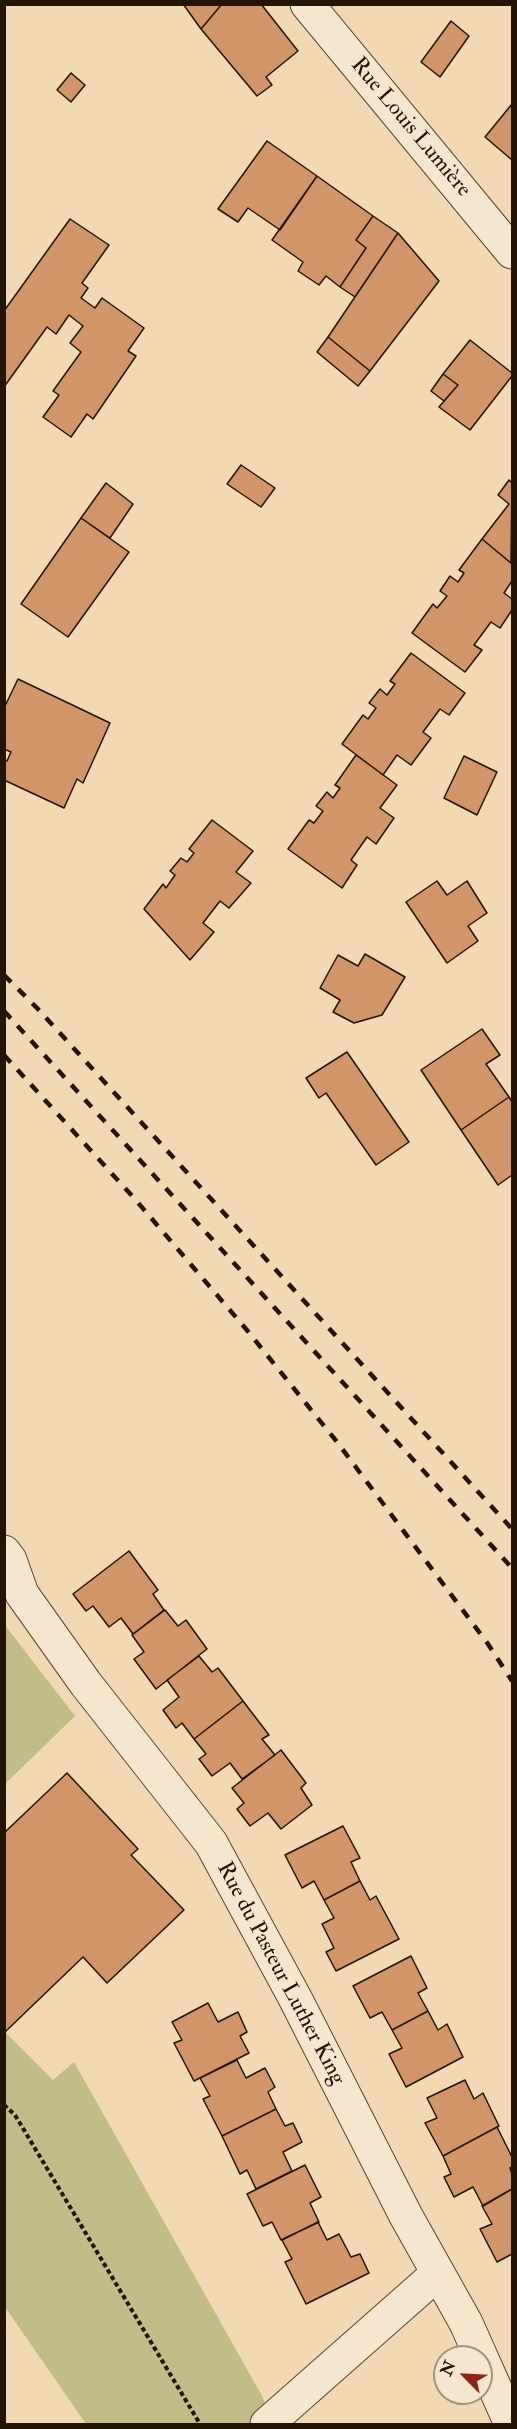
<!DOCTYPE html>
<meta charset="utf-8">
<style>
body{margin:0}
#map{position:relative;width:517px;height:2429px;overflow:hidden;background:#f3d9b3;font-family:"IM FELL Double Pica",serif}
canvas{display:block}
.frame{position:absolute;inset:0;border:6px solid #231405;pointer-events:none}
.north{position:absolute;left:433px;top:2345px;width:60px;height:60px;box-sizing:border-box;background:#f7e6ce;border:2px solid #a2927e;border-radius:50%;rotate:294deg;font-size:16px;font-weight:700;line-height:24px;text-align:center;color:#231405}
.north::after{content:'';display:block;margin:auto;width:21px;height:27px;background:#8f2418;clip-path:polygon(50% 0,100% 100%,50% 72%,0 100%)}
</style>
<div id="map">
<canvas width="517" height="2429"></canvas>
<div class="frame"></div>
<div class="north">N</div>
</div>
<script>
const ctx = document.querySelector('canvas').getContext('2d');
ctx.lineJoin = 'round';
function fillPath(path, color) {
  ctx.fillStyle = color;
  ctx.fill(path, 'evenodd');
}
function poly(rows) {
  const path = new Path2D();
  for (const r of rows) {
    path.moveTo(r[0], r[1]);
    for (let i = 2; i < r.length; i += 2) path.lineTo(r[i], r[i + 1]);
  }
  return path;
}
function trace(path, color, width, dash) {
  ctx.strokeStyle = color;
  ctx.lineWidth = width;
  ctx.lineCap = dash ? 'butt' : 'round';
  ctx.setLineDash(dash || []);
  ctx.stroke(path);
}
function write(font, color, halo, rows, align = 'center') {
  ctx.font = font + ' "IM FELL Double Pica",serif';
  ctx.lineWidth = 4.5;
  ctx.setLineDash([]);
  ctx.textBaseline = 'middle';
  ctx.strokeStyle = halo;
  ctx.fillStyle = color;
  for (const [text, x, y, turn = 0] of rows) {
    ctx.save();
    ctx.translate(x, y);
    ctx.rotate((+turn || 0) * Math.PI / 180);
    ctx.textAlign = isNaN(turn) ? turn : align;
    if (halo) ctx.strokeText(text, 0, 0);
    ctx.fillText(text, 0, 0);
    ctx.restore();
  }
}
const green = poly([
 [4,1624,75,1716,5,1784,4,1784],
 [4,2031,53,2080,74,2062,261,2394,274,2424,86,2424,5,2307]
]);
const building = poly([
 [183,4,222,4,201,29,183,4],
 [222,4,261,4,298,51,266,77,272,85,257,96,201,29,222,4],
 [451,21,469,36,440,77,421,62,451,21],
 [71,73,85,85,71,102,57,90,71,73],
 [512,104,512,160,485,137,512,104],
 [267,141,317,176,280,230,248,208,238,222,218,209,267,141],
 [317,176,373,216,356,240,366,248,340,287,326,276,319,285,298,271,303,262,272,240,317,176],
 [373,216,398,233,355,297,340,287,366,248,356,240,373,216],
 [70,219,109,245,82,283,88,288,81,298,95,308,102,298,144,328,128,351,136,356,93,419,87,414,71,437,43,417,59,395,53,391,81,352,70,343,83,326,69,315,56,334,47,327,4,387,4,311,70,219],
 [398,233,439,281,370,371,328,337,398,233],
 [328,337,370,371,358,386,317,352,328,337],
 [470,340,512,373,512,376,470,430,439,407,458,385,443,374,470,340],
 [443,374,458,385,444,401,431,391,443,374],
 [241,465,275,488,261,507,227,484,241,465],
 [509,480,512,483,511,563,482,539,509,504,498,495,509,480],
 [106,483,133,504,110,538,81,518,106,483],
 [81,518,129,552,68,637,21,604,81,518],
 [482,539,512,564,512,581,504,593,512,599,512,610,500,628,491,622,474,645,482,650,465,672,412,633,433,604,437,608,447,596,440,591,450,576,458,582,464,573,459,570,482,539],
 [411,653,465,693,449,715,440,709,423,732,431,738,411,765,397,755,383,775,342,744,363,715,368,719,376,708,369,703,380,689,387,695,395,684,390,681,411,653],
 [18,679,110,723,83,783,77,779,64,808,4,780,4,759,7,761,11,752,4,749,4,708,18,679],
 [356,755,397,785,380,808,394,818,376,844,367,837,351,860,357,865,342,888,288,849,309,820,314,823,323,811,316,806,327,792,333,798,340,788,335,785,356,755],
 [464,756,497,772,477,815,444,798,464,756],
 [212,820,253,851,236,872,251,883,229,908,220,901,203,923,214,932,190,960,144,909,163,884,166,888,175,875,170,871,181,858,187,862,194,853,189,849,212,820],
 [437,881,447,895,467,881,487,913,468,926,478,941,447,963,406,902,437,881],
 [365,954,405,977,382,1015,354,1023,333,1012,340,1000,320,988,338,955,358,966,365,954],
 [482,1029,500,1055,486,1064,509,1097,461,1130,421,1070,482,1029],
 [347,1052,409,1142,376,1165,326,1093,319,1098,306,1078,347,1052],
 [509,1097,512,1102,512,1175,498,1185,461,1130,509,1097],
 [129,1551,158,1590,153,1594,164,1610,133,1634,121,1618,109,1627,93,1606,86,1611,73,1594,129,1551],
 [165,1610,178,1626,186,1620,207,1649,156,1689,134,1659,144,1652,132,1635,165,1610],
 [199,1656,212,1672,218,1668,243,1701,194,1739,182,1723,176,1728,163,1710,179,1697,167,1680,199,1656],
 [243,1701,269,1735,262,1739,275,1755,242,1779,230,1763,212,1776,199,1759,206,1754,194,1739,243,1701],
 [281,1750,306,1783,301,1788,312,1805,281,1829,268,1813,250,1826,237,1809,244,1803,232,1788,281,1750],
 [67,1773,138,1849,131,1855,184,1910,107,1983,83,1957,5,2032,4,1833,67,1773],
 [343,1826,360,1858,351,1862,360,1881,324,1900,314,1881,302,1888,285,1855,343,1826],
 [360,1881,370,1900,376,1896,399,1939,336,1971,326,1952,334,1948,322,1924,334,1918,324,1900,360,1881],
 [411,1956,427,1988,418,1993,428,2011,392,2030,382,2012,370,2018,353,1986,411,1956],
 [208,2003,218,2022,238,2012,247,2032,240,2036,249,2053,194,2081,174,2043,182,2040,172,2022,208,2003],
 [428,2011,438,2030,447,2024,463,2057,406,2087,389,2054,402,2048,392,2030,428,2011],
 [237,2060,246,2078,265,2068,275,2087,268,2092,276,2109,222,2136,203,2099,210,2096,200,2078,237,2060],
 [465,2080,474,2099,483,2093,499,2126,443,2156,425,2123,437,2118,427,2098,465,2080],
 [276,2109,285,2126,293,2123,302,2142,283,2152,292,2171,256,2189,247,2170,240,2174,222,2136,276,2109],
 [497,2127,512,2157,512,2167,510,2168,512,2174,512,2189,483,2206,473,2187,454,2197,444,2177,451,2174,443,2156,497,2127],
 [305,2165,321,2197,310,2203,319,2222,281,2240,272,2222,263,2226,247,2194,305,2165],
 [512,2189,512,2254,497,2262,480,2229,492,2224,482,2206,512,2189],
 [318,2222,327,2240,339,2234,351,2257,360,2254,369,2273,306,2304,285,2262,292,2259,282,2240,318,2222]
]);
const path = poly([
 [4,2105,15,2115,200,2424]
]);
const minor = poly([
 [307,4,512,252],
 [4,1552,10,1560,22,1594,86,1684,211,1843,295,1998,406,2216,466,2323,511,2424],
 [267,2424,437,2274]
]);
const rail = poly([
 [4,975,37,1008,512,1529],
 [4,1011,512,1568],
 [4,1055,134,1198,246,1329,337,1442,488,1644,512,1681]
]);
const streetNames = [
 ["Rue Louis Lumière",410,128,50],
 ["Rue du Pasteur Luther King",280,1974,62]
];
fillPath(green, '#c2bd88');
fillPath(building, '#d09569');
trace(building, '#231405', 1.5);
trace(minor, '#574530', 35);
trace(path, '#231405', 4, [4.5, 3]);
trace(minor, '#f7e6ce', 33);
trace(rail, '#231405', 4.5, [10, 10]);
write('22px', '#231405', '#f7e6ce', streetNames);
</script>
